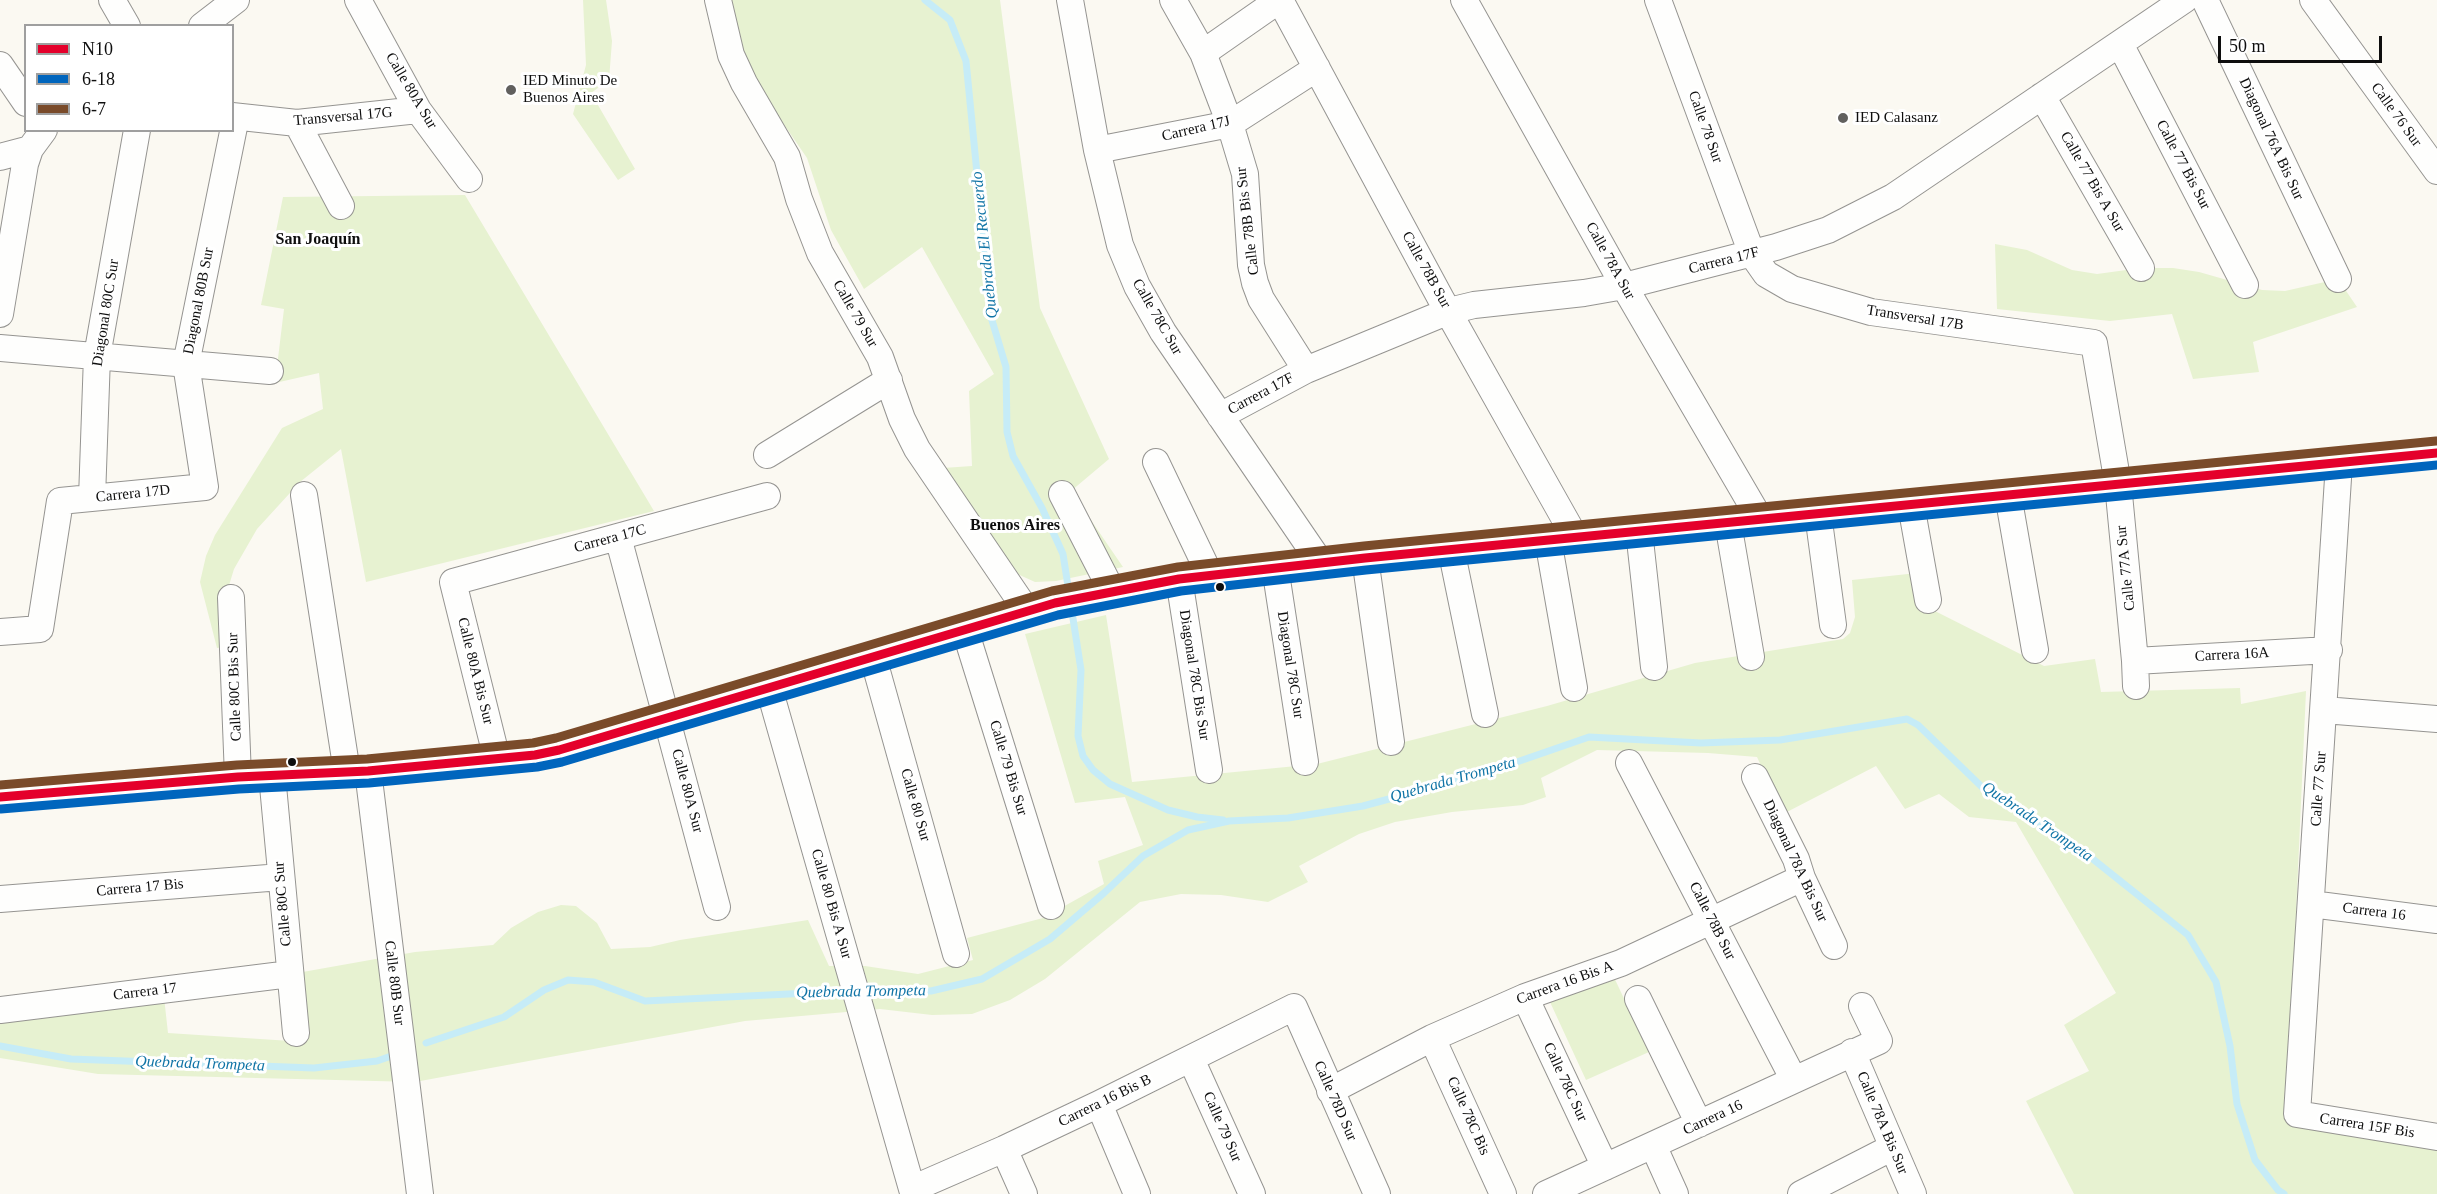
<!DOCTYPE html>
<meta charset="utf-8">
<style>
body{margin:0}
#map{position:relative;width:2437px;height:1194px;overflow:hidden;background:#fbf9f2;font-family:"Times New Roman",serif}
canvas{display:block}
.legend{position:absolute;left:24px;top:24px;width:210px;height:108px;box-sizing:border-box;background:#fff;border:2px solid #9f9f9f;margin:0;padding:8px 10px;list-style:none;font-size:18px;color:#0e0e0e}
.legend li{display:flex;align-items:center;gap:12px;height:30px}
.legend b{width:30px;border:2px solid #9f9f9f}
.scale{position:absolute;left:2218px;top:36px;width:164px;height:27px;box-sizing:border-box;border:3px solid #0e0e0e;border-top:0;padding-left:8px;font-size:18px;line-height:21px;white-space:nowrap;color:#0e0e0e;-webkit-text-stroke:4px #fff;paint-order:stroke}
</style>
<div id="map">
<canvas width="2437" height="1194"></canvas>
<ul class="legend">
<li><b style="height:8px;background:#e4002b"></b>N10</li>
<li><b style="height:8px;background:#0065bd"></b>6-18</li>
<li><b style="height:8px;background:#7a4b2a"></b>6-7</li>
</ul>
<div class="scale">50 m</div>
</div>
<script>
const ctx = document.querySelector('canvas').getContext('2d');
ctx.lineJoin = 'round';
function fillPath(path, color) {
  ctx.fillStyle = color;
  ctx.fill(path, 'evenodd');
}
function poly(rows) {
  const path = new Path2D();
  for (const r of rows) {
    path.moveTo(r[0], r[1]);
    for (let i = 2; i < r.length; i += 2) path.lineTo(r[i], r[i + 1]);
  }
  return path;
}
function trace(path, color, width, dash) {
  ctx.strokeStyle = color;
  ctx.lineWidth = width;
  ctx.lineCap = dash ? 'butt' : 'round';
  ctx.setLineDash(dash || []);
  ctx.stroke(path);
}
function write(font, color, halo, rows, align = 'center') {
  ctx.font = font + ' "Times New Roman",serif';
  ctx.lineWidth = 6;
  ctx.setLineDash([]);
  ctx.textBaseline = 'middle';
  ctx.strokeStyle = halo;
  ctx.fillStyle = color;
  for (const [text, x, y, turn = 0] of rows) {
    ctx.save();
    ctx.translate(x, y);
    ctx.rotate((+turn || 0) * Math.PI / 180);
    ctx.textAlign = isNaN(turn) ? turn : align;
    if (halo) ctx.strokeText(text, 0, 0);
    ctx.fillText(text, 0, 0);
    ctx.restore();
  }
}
const green = poly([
 [583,0,606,0,612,41,609,80,591,93,635,169,618,180,573,114,586,65],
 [732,0,1000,0,1040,308,1109,459,1071,491,1123,567,1056,581,1035,582,1013,572,943,468,972,466,969,391,994,374,922,247,864,289,831,230,807,158,761,91,742,48],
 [465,195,654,511,366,582,341,449,300,482,257,529,234,569,227,592,229,646,217,648,200,582,206,556,215,535,282,428,323,409,319,373,275,383,284,309,261,305,283,197],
 [1995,244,2027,250,2072,270,2097,274,2141,268,2173,268,2199,272,2262,290,2285,291,2338,279,2357,307,2253,342,2259,372,2193,379,2172,314,2110,321,1997,309],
 [1917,573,1923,605,2044,666,2095,659,2101,692,2240,688,2241,704,2306,691,2287,1114,2437,1149,2437,1194,2074,1194,2026,1101,2089,1071,2064,1025,2116,993,2016,822,1969,817,1939,794,1905,809,1876,766,1783,814,1757,757,1708,753,1597,750,1541,778,1546,797,1523,805,1452,812,1395,822,1359,834,1299,866,1308,882,1268,902,1221,895,1181,894,1140,902,1045,979,1010,1000,972,1014,932,1015,880,1009,745,1021,415,1082,98,1074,0,1058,0,1005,164,997,168,1033,306,1042,297,973,415,952,493,945,511,928,538,912,561,905,576,906,597,923,611,949,650,947,680,940,808,920,829,966,865,966,918,974,973,960,967,938,1043,918,1104,884,1098,861,1143,845,1125,797,1075,803,1025,634,1106,615,1132,782,1317,764,1547,706,1695,663,1843,639,1850,633,1855,617,1852,580],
 [1612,973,1649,1052,1586,1080,1550,1002]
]);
const stream = poly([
 [925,0,950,20,966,61,991,317,1006,367,1007,432,1013,456,1042,508,1063,554,1081,670,1078,736,1083,756,1093,770,1110,784,1168,810,1197,817,1223,820],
 [861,991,931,991,982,979,1050,939,1104,893,1143,856,1188,830,1229,821,1288,818,1363,806,1485,773,1589,737,1701,743,1780,740,1907,719,1918,725,1983,788,2089,856,2188,935,2216,982,2230,1046,2237,1104,2255,1160,2278,1190,2284,1194],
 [426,1043,504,1017,544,990,568,980,594,982,645,1001,850,991],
 [0,1046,71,1059,314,1068,377,1061,397,1054]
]);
const minor = poly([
 [112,0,127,26],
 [358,0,418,110,469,179],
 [718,0,731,55,744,83,787,157,799,199,820,253,880,357,902,419,917,449,1027,611],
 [1070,0,1097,150,1120,245,1137,286,1163,332,1320,562],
 [1173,0,1203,53,1230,124,1245,174,1251,265,1255,283,1261,299,1306,370],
 [1280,0,1441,299,1575,537],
 [1464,0,1624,286,1760,519],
 [1658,0,1752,254,1766,274,1792,289,1871,312,2094,343,2118,484,2135,661,2136,686],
 [2205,0,2338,279],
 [2313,0,2437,171],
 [202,26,236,0],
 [2120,44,2245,285],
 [1203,53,1279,0],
 [0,65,26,103],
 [2042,96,2141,268],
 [232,116,297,123,418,110],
 [297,123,341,206],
 [1097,150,1230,124,1317,68],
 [0,157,30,149],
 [0,314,25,164,30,149,44,130],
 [0,348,270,371],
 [1220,416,1306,370,1449,311,1474,305,1584,293,1624,286,1776,247,1828,230,1893,197,2184,0],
 [767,455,889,380],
 [1156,462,1210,575],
 [2339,463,2297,1114,2437,1137],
 [1062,494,1112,591],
 [304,495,347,772],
 [2008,495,2035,650],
 [92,498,97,356,137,130],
 [1911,505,1928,600],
 [1818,514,1833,625],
 [1728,523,1751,657],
 [1639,531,1654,667],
 [618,537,717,907],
 [1548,540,1574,688],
 [1451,549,1485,714],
 [1365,558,1391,742],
 [1275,567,1305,762],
 [1179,579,1209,770],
 [231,598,238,777],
 [965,630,1051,906],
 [0,632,40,629,60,501,205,487,186,364,236,117],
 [873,657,956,954],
 [2135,661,2329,650],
 [769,688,912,1189,1004,1149,1099,1104,1294,1007,1377,1194],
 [2324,710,2437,719],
 [497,759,453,582,767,496],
 [1629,763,1794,1080],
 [368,771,420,1194],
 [272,775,296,1033],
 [1755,777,1796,859,1802,878,1834,946],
 [0,797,238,777,368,771,535,755,559,750,1055,603,1179,579,1365,558,2437,453],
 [0,899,281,877],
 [2311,904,2437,920],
 [1525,997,1605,1167],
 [1638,999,1699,1124],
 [0,1010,290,974],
 [1432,1038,1503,1194],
 [1852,1052,1913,1194],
 [1191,1059,1252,1194],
 [1330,1091,1432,1038,1525,997,1621,963,1802,878],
 [1099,1104,1137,1194],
 [1653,1145,1675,1194],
 [1004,1149,1024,1194],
 [1546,1194,1879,1041,1862,1006],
 [1801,1194,1891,1148]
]);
const bus1 = poly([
 [0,797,238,777,368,771,535,755,559,750,1055,603,1179,579,1365,558,2437,453]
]);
const bus2 = poly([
 [1,809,239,789,369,783,537,767,562,762,1058,615,1181,591,1366,570,2437,465]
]);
const bus3 = poly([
 [0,785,237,765,367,759,533,743,556,738,1052,591,1178,567,1364,546,2436,441]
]);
const markers = [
 [511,90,6,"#61605e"],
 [1843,118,6,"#61605e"],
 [1220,587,5,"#0e0e0e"],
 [292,762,5,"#0e0e0e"]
];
const poiNames = [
 ["IED Minuto De",523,81],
 ["Buenos Aires",523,98],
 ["IED Calasanz",1855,118]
];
const streetNames = [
 ["Calle 80A Sur",411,91,59],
 ["Calle 76 Sur",2396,115,54],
 ["Transversal 17G",343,117,-5],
 ["Calle 78 Sur",1705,127,70],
 ["Carrera 17J",1196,129,-13],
 ["Diagonal 76A Bis Sur",2271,139,65],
 ["Calle 77 Bis Sur",2183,165,62],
 ["Calle 77 Bis A Sur",2092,182,60],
 ["Calle 78B Bis Sur",1248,221,-97],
 ["Calle 78A Sur",1610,261,61],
 ["Carrera 17F",1724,261,-14],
 ["Calle 78B Sur",1426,270,61],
 ["Diagonal 80B Sur",199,301,-79],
 ["Diagonal 80C Sur",106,313,-81],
 ["Calle 79 Sur",855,314,60],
 ["Calle 78C Sur",1157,317,60],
 ["Transversal 17B",1915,318,9],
 ["Carrera 17F",1261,394,-28],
 ["Carrera 17D",133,494,-6],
 ["Carrera 17C",610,539,-15],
 ["Calle 77A Sur",2126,568,-96],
 ["Carrera 16A",2232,655,-3],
 ["Diagonal 78C Sur",1290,665,81],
 ["Calle 80A Bis Sur",475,671,76],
 ["Diagonal 78C Bis Sur",1194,675,81],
 ["Calle 80C Bis Sur",235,687,-92],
 ["Calle 79 Bis Sur",1008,768,73],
 ["Calle 77 Sur",2319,789,-86],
 ["Calle 80A Sur",687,791,75],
 ["Calle 80 Sur",915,805,74],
 ["Diagonal 78A Bis Sur",1795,861,65],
 ["Carrera 17 Bis",140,888,-5],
 ["Calle 80C Sur",283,904,-95],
 ["Calle 80 Bis A Sur",831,904,74],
 ["Carrera 16",2374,912,7],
 ["Calle 78B Sur",1712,921,63],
 ["Calle 80B Sur",394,983,83],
 ["Carrera 16 Bis A",1565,983,-20],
 ["Carrera 17",145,992,-7],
 ["Calle 78C Sur",1565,1082,65],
 ["Carrera 16 Bis B",1105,1101,-26],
 ["Calle 78D Sur",1335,1101,66],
 ["Calle 78C Bis",1468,1116,66],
 ["Carrera 16",1713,1118,-25],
 ["Calle 78A Bis Sur",1882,1123,67],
 ["Carrera 15F Bis",2367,1126,9],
 ["Calle 79 Sur",1222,1127,66]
];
const neighbourhoodNames = [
 ["San Joaquín",318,240],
 ["Buenos Aires",1015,526]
];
const waterNames = [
 ["Quebrada El Recuerdo",985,245,-96],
 ["Quebrada Trompeta",1453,780,-16],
 ["Quebrada Trompeta",2037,822,34],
 ["Quebrada Trompeta",861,992,-1],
 ["Quebrada Trompeta",200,1064,2]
];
fillPath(green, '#e7f2d1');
trace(stream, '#c6ecf7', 7);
trace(minor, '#959491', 28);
trace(minor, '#fefefd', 26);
trace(bus1, '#e4002b', 9);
trace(bus2, '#0065bd', 9);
trace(bus3, '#7a4b2a', 9);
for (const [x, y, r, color] of markers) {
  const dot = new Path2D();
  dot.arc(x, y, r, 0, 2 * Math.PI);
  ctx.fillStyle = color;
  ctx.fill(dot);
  trace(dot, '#fff', 2);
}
write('15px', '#0e0e0e', '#fff', poiNames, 'left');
write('15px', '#0e0e0e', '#fff', streetNames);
write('bold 16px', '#0e0e0e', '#fff', neighbourhoodNames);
write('italic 16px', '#1074a6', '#fff', waterNames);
</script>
